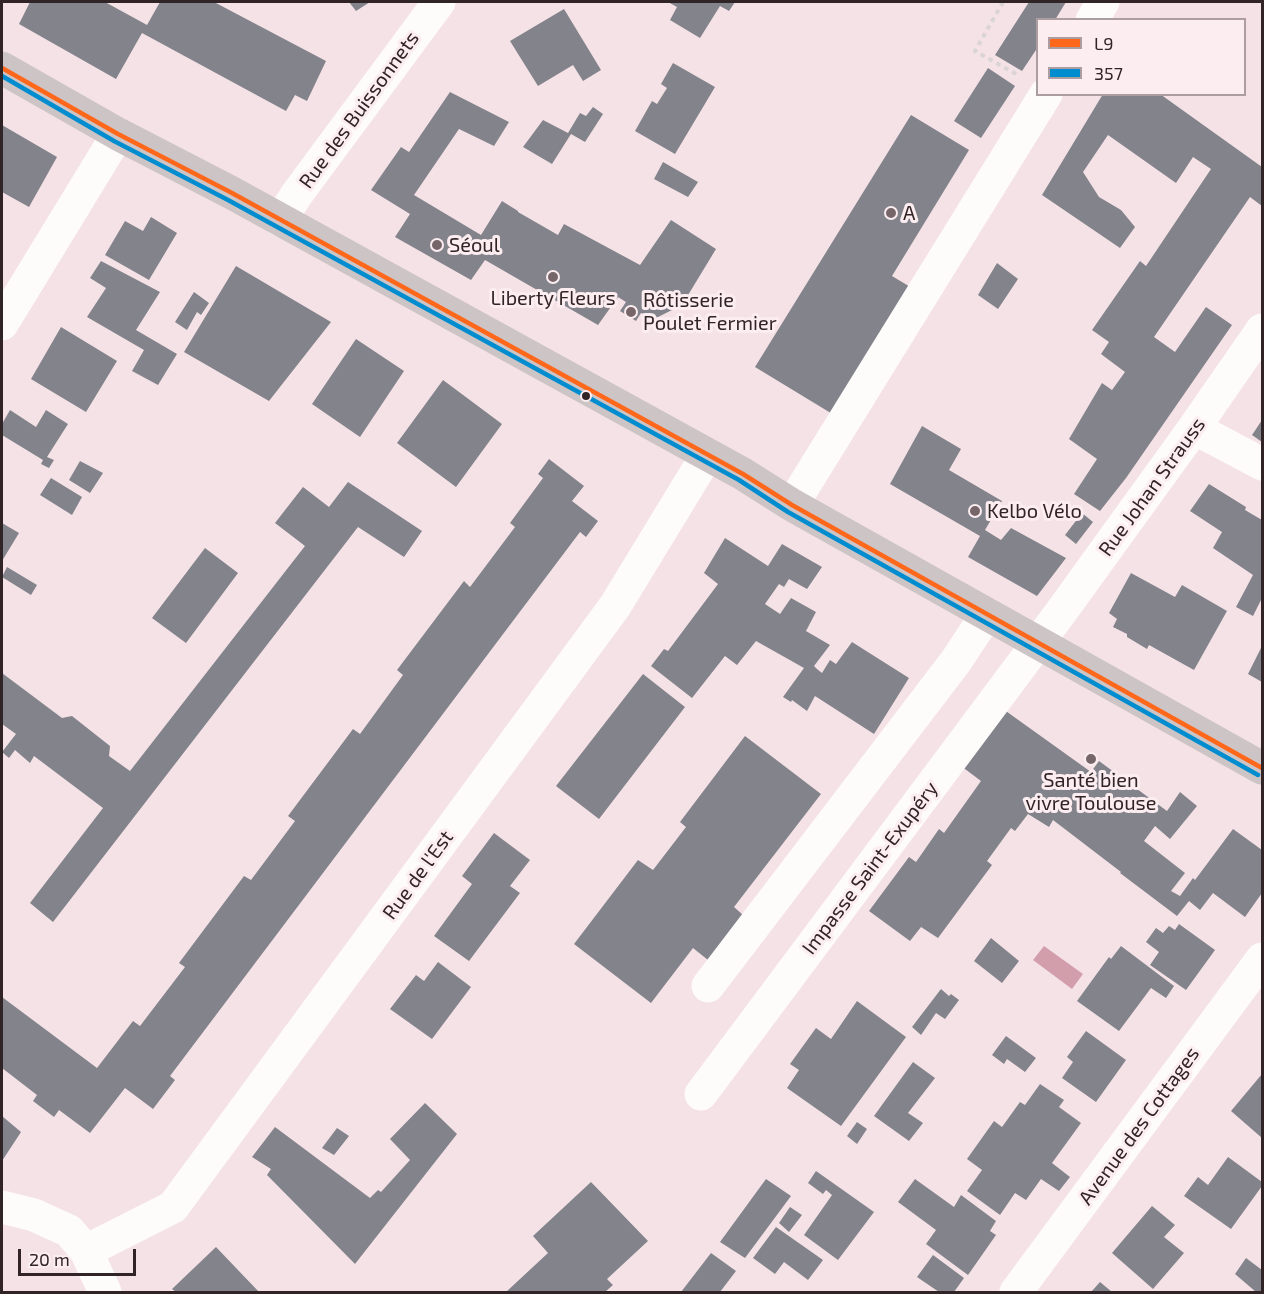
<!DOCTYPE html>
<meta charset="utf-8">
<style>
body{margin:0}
#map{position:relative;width:1264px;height:1294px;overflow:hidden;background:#f5e2e6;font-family:"Exo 2",sans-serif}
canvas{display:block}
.frame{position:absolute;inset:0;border:3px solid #312427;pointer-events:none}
.legend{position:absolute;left:1036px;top:18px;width:210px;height:78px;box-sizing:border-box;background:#fcedf0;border:2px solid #ab9da0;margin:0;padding:8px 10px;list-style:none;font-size:18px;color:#312427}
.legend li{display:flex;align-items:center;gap:12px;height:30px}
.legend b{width:30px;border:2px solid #ab9da0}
.scale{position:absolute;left:18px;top:1249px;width:118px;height:27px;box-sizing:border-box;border:3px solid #312427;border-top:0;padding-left:8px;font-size:18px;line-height:21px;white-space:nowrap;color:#312427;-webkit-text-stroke:4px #fcedf0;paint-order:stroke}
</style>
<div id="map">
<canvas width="1264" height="1294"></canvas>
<div class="frame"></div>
<ul class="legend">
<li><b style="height:8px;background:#ff671b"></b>L9</li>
<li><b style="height:8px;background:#008dcf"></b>357</li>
</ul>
<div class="scale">20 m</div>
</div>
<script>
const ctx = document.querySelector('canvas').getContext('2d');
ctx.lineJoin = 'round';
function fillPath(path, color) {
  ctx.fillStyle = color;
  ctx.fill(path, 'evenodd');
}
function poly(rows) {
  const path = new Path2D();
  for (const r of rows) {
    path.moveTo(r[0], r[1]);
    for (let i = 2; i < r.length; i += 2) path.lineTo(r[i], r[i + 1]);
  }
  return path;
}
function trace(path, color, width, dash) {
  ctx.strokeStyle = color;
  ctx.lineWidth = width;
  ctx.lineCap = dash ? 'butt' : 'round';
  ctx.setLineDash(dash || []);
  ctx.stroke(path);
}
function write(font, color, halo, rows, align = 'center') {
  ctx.font = font + ' "Exo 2",sans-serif';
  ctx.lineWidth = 6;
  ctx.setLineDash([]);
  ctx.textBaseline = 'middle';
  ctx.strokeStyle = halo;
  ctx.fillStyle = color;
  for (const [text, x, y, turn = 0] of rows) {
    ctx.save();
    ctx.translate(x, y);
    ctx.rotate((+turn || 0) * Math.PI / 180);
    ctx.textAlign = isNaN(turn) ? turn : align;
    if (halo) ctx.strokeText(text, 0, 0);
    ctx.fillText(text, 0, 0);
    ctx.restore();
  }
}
const water = poly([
 [1044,946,1083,974,1072,989,1033,960]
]);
const building = poly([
 [30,2,105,2,147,25,160,2,214,2,326,61,307,101,295,95,286,111,142,33,116,79,19,24],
 [349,2,370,2,356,11],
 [668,2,735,2,729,11,720,6,700,38,670,20,677,7],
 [1029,2,1066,2,1055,20,1038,20,1038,47,1022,71,995,55],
 [564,9,601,70,583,81,573,65,538,86,510,41],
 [673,63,715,87,675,154,635,131,652,101,657,104,667,88,661,84],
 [988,68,1015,86,981,138,954,121],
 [450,92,509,122,494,146,459,129,414,195,481,235,502,201,518,211,518,212,558,235,564,224,640,265,671,220,716,249,682,305,676,301,672,310,654,319,641,313,636,321,620,311,626,302,618,297,598,325,485,260,471,280,395,237,410,214,371,190,401,147,409,152],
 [1103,94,1160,94,1262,167,1262,206,1250,197,1154,337,1175,352,1206,307,1232,325,1126,478,1100,511,1074,494,1097,459,1069,439,1102,383,1112,390,1125,372,1101,354,1109,342,1092,330,1140,261,1146,266,1211,169,1193,157,1176,183,1108,135,1083,172,1099,197,1121,210,1135,227,1120,248,1042,195],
 [593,107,603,114,585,142,571,134,552,164,523,147,543,120,568,133,580,113,586,116],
 [911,115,969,150,892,276,912,288,834,415,755,367],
 [2,125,57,157,29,207,2,192],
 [663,162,698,182,688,197,654,179],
 [151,217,177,233,149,280,105,255,125,221,143,231],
 [101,261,160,292,136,330,177,354,158,385,132,371,144,350,87,317,106,288,90,278],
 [997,263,1018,279,998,309,978,295],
 [236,266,331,322,269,401,184,352],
 [194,292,209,303,201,315,197,312,187,330,175,322],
 [61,327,117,361,86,412,31,379],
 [356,339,404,371,360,437,312,404],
 [443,380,502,424,456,487,397,443],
 [10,410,36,427,46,410,68,424,47,457,54,460,49,468,41,464,43,460,2,435,2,424],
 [1262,420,1262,442,1252,435],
 [922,426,961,449,949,470,1002,501,985,530,1001,540,1011,528,1066,558,1037,596,968,557,980,536,890,484],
 [549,459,584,486,572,501,598,521,586,537,580,532,170,1076,175,1080,153,1109,125,1088,90,1133,59,1110,54,1117,33,1101,37,1095,2,1068,2,997,97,1068,133,1021,140,1026,185,967,179,963,244,876,251,880,295,821,288,816,353,729,360,734,403,675,397,670,464,581,470,587,515,527,510,523,543,478,538,474],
 [80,461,103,473,90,493,69,480],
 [51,478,82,497,72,515,40,495],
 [348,482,422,531,404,557,358,527,53,922,30,903,103,808,34,756,30,763,15,750,9,758,2,752,16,734,2,724,2,673,62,718,72,716,110,746,109,756,130,771,305,546,275,523,303,487,329,507],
 [1209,484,1246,507,1245,510,1262,520,1262,598,1253,616,1236,607,1253,575,1213,548,1222,532,1190,511],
 [1082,513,1093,522,1076,544,1065,535],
 [2,523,19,533,2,561],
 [725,538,768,566,782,544,822,567,807,589,789,579,784,587,779,584,765,604,780,614,791,598,816,612,806,631,830,645,814,666,817,669,822,673,830,660,836,664,852,642,909,678,874,734,815,696,807,711,792,700,791,702,783,697,804,668,756,641,737,665,725,656,692,698,651,666,664,649,668,651,718,584,704,573],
 [205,548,238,573,186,643,152,618],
 [7,567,37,585,31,595,2,577],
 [1131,573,1175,597,1182,585,1227,611,1194,670,1149,645,1147,649,1127,637,1127,634,1113,627,1117,619,1109,613],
 [1262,646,1262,682,1248,674],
 [643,674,685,707,599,819,556,786],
 [1003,709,1091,772,1099,761,1167,811,1180,792,1197,806,1170,839,1155,826,1144,841,1185,873,1171,891,1180,896,1193,878,1195,880,1233,829,1262,850,1262,893,1245,917,1213,893,1200,910,1189,901,1177,916,1120,873,1121,872,1053,820,1049,827,1028,814,1015,831,1011,828,987,861,992,865,938,938,921,927,910,941,869,911,909,857,916,862,939,829,944,833,981,781,961,766],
 [745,736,821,794,734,907,743,915,708,960,693,948,651,1003,574,944,638,860,653,870,686,827,680,822],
 [494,833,530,860,510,886,520,893,469,961,434,936,472,884,462,876],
 [1179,924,1215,950,1186,990,1150,965,1159,952,1146,942,1156,928,1163,933,1169,926,1175,930],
 [991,938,1019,961,1002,983,974,961],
 [1121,946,1174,986,1166,998,1151,988,1119,1031,1077,1001,1109,957,1111,959],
 [438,962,471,987,432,1039,390,1009,416,975,424,981],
 [941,989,949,996,951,994,959,1000,945,1019,936,1013,921,1035,912,1027],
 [857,1001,906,1037,841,1126,787,1088,799,1070,790,1064,816,1028,831,1039],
 [1086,1031,1126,1060,1096,1102,1062,1078,1073,1062,1067,1057],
 [1006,1036,1036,1058,1025,1072,1007,1059,1004,1064,992,1055],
 [913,1062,935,1078,908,1113,923,1123,909,1141,874,1116],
 [1262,1074,1262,1138,1231,1111],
 [1040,1084,1064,1100,1059,1107,1081,1123,1052,1163,1070,1177,1059,1191,1041,1179,1026,1200,1015,1193,1000,1215,967,1191,982,1170,967,1159,994,1121,1002,1127,1020,1102,1025,1105],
 [425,1103,457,1134,355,1264,267,1175,271,1169,252,1157,275,1127,370,1198,378,1190,381,1192,410,1160,390,1139],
 [2,1116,21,1132,2,1161],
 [857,1122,867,1129,857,1144,847,1136],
 [337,1128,349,1136,334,1155,322,1148],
 [1228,1157,1262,1182,1262,1186,1231,1229,1184,1196,1198,1177,1208,1185],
 [816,1171,874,1212,838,1260,804,1235,832,1195,826,1190,823,1194,808,1183],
 [766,1179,791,1196,745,1258,720,1242],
 [915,1179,954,1207,961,1195,996,1221,990,1231,996,1235,968,1275,926,1244,936,1230,898,1202],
 [591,1182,648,1241,607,1279,613,1285,605,1292,506,1292,548,1253,533,1236],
 [1152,1206,1175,1225,1164,1237,1184,1253,1153,1289,1112,1253],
 [790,1207,802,1215,789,1232,779,1223],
 [776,1227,823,1260,808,1280,784,1262,775,1274,753,1258],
 [216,1247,259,1292,176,1292,172,1289],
 [711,1253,736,1271,720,1292,681,1292],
 [933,1255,964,1278,954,1292,939,1292,917,1277],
 [1246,1258,1262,1270,1262,1292,1256,1292,1235,1274],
 [1100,1282,1112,1292,1091,1292]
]);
const path = poly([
 [1003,2,975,51,1016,74]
]);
const minor = poly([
 [1092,20,1103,2],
 [280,220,297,194,439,2],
 [2,324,118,134],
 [1194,428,1262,464],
 [792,505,1046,94],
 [708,986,956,661,987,614],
 [701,1094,1061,612,1194,428,1262,330],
 [2,1207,34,1215,69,1231,86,1251,105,1292],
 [86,1251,173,1207,615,606,707,455],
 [1016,1292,1262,959]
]);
const major = poly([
 [2,68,118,134,232,193,743,474,792,505,1262,768]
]);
const bus1 = poly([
 [2,68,118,134,232,193,743,474,792,505,1262,768]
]);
const bus2 = poly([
 [2,76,114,141,228,200,739,480,788,512,1258,775]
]);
const markers = [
 [891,213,6,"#76666a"],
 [437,245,6,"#76666a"],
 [553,277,6,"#76666a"],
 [631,312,6,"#76666a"],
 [586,396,5,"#312427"],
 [975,511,6,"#76666a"],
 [1091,759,6,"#76666a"]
];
const streetNames = [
 ["Rue des Buissonnets",359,110,-54],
 ["Rue Johan Strauss",1152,487,-54],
 ["Impasse Saint-Exupéry",870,868,-53],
 ["Rue de l'Est",418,875,-54],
 ["Avenue des Cottages",1139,1126,-54]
];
const poiNames = [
 ["A",903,213],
 ["Séoul",449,245],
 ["Liberty Fleurs",553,298,"center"],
 ["Rôtisserie",643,300],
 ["Poulet Fermier",643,323],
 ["Kelbo Vélo",987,511],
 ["Santé bien",1091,780,"center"],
 ["vivre Toulouse",1091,803,"center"]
];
fillPath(water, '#d39eac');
fillPath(building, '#83838b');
trace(path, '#dad4d5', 4, [4.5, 4.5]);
trace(minor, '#fefbfb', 33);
trace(major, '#cdc4c6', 33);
trace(bus1, '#ff671b', 4.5);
trace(bus2, '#008dcf', 4.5);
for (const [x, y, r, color] of markers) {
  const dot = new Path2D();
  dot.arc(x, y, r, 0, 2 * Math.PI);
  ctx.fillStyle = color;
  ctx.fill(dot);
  trace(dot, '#fcedf0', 2);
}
write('20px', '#312427', '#fcedf0', streetNames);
write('20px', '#312427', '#fcedf0', poiNames, 'left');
</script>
